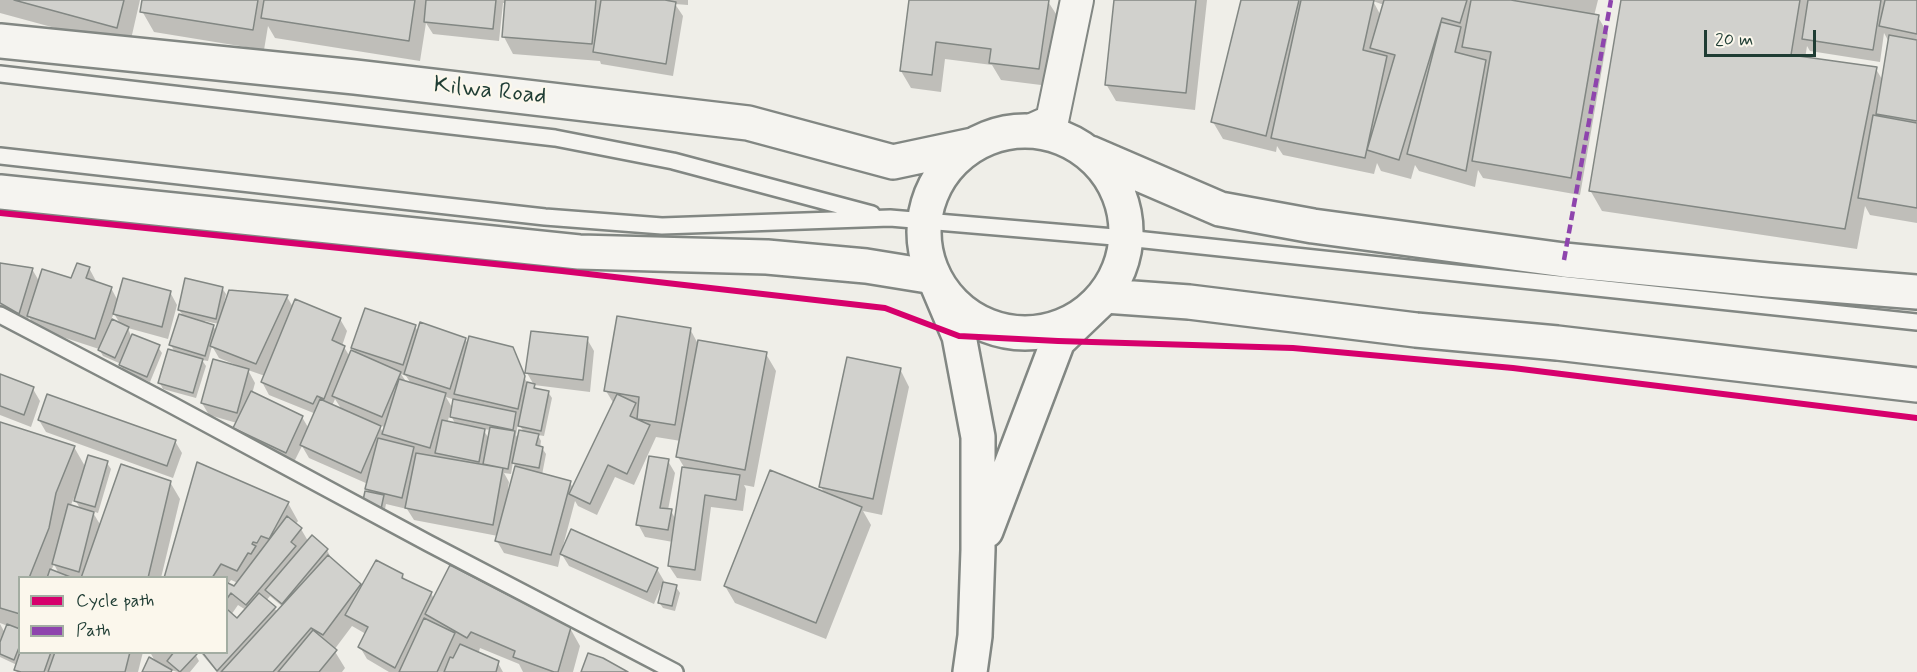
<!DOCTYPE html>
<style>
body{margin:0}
#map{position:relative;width:1917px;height:672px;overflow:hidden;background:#efeee8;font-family:Mynerve,sans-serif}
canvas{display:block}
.legend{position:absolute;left:18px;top:576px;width:210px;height:78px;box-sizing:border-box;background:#fbf7ec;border:2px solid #a3ada2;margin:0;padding:8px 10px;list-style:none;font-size:18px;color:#1f3d34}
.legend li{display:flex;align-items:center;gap:12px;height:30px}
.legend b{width:30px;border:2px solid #a3ada2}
.scale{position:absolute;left:1704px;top:30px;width:112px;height:27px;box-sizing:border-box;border:3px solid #1f3d34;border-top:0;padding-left:8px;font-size:18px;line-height:21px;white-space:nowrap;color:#1f3d34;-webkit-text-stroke:4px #fbf7ec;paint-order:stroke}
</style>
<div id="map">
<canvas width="1917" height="672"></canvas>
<ul class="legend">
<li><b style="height:8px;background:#d6006c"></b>Cycle path</li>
<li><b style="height:8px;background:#8e44ad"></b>Path</li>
</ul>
<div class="scale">20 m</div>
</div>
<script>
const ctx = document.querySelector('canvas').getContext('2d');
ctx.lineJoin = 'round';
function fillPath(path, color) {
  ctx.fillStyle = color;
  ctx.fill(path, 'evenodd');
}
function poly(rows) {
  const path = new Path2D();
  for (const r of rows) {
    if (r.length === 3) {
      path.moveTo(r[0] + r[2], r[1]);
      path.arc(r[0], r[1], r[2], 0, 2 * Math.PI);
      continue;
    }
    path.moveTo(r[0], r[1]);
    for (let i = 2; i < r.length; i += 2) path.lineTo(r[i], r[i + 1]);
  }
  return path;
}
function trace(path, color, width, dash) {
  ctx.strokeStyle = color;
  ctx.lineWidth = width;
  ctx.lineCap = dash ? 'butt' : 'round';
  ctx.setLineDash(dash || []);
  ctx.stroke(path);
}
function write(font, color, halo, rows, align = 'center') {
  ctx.font = font + ' Mynerve,sans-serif';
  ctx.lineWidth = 4.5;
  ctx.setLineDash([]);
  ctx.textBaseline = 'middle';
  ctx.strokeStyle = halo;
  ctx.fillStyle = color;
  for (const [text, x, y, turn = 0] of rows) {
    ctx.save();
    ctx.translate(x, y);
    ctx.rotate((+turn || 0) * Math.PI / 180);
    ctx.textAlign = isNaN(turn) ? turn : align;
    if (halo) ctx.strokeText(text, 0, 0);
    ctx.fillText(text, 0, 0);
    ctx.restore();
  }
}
const shadow = poly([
 [0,0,140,0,129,48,0,13],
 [144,0,688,0,688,5,675,4,683,16,673,76,601,64,600,61,513,54,504,37,506,3,503,3,499,41,433,34,426,23,420,61,275,38,268,26,264,50,154,32,142,11],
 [910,0,1047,0,1058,17,1049,86,1001,80,992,65,945,59,941,92,911,88,901,71],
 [1115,0,1207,0,1195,110,1116,101,1106,84],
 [1242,0,1598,0,1594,16,1598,17,1608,34,1580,195,1483,178,1478,170,1475,187,1419,171,1415,165,1411,179,1381,171,1377,163,1374,174,1283,155,1277,146,1276,152,1223,139,1213,122],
 [1373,1,1384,5,1381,16],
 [1622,0,1917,0,1917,223,1870,215,1865,206,1857,249,1602,211,1590,190],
 [1884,33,1889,42,1883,81,1876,69,1805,59,1807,46,1810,51,1880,62],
 [0,265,32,269,39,281,72,280,89,268,96,281,95,283,111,288,118,301,170,292,177,305,168,339,128,328,131,336,158,347,162,353,150,382,124,371,119,363,103,356,99,349,35,328,29,317,26,325,0,310],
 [114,313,116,317,121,325,111,320],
 [222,288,226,294,224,303,226,304,230,291,287,297,293,307,340,319,347,331,342,346,344,347,350,357,356,354,353,348,415,326,418,332,465,339,468,344,512,348,522,369,520,370,528,384,534,385,527,373,587,339,594,351,590,392,534,385,537,390,548,392,552,398,544,436,538,435,541,441,540,448,542,448,546,454,542,475,570,482,573,489,614,404,606,391,690,329,697,342,766,354,776,371,754,487,744,485,746,489,743,511,711,507,701,581,677,578,669,566,673,542,645,537,638,524,668,461,675,473,668,510,671,511,676,520,684,467,678,457,681,441,656,437,634,485,615,477,597,515,578,506,575,501,563,546,657,569,664,581,663,584,676,587,680,593,675,611,663,608,659,602,663,588,661,587,654,604,569,566,561,553,558,567,504,553,497,541,498,536,414,520,407,509,386,504,384,514,367,489,368,484,309,458,302,446,293,464,242,440,235,428,237,423,209,415,202,403,236,365,219,358,212,346,208,361,202,360,206,366,196,398,163,389,160,383,175,353,171,345,184,317,179,310],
 [205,321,219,324,217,332,213,326,204,324],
 [248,370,265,376,262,382,269,395,316,414,309,429,302,417,252,394,255,383],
 [401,374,406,376,412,385,407,383],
 [446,397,455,400,453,409],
 [335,399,342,410,332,406],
 [450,414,456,425,447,423],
 [518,423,524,432,519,440,516,435],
 [378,424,386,428,384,434],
 [483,429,491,430,489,439],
 [513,462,516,467,510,490,508,489,509,482,504,473,511,474],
 [900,369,909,387,882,515,863,511,871,525,826,639,735,603,725,586,825,494,821,487],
 [0,376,33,389,40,401,31,427,0,415],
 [39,420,175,441,182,453,173,478,46,432],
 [0,423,74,447,86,468,107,463,111,469,98,513,92,511,101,526,170,482,180,499,161,578,20,578,20,652,143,652,138,672,17,672,15,669,17,665,0,657,0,624,5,633,8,626,0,623],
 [74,498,81,510,70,507],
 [54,564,59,574,51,571],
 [288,503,298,521,296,524,301,529,308,541,327,550,330,556,329,558,362,588,402,575,406,582,431,593,434,599,570,628,580,646,573,672,523,672,519,664,480,648,478,654,498,663,503,672,389,672,367,659,360,647,366,634,352,626,334,650,345,668,342,672,217,672,200,652,226,652,229,612,226,610,226,578,166,578],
 [231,580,238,583,234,588,228,584],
 [270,596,283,607,278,612,266,601],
 [238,605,246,610,237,620,231,615],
 [150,652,194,652,199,661,190,672,178,672,170,670,172,672,144,672,156,663]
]);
const building = poly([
 [14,0,124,0,117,28,14,0],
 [142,0,258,0,253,30,140,12,142,0],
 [264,0,415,0,409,41,261,18,264,0],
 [426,0,496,0,493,29,424,22,426,0],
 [505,0,596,0,592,44,502,37,505,0],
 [601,0,665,0,676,2,666,64,593,52,601,0],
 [909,0,1049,0,1039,69,989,63,991,49,936,42,932,75,900,71,909,0],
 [1114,0,1196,0,1186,93,1105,85,1114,0],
 [1241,0,1299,0,1266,136,1211,122,1241,0],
 [1301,0,1374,0,1363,50,1387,56,1365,158,1271,138,1301,0],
 [1384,0,1467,0,1460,23,1442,18,1399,160,1367,150,1395,55,1370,48,1384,0],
 [1471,0,1511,0,1599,15,1571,178,1472,161,1491,52,1462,47,1471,0],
 [1621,0,1800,0,1791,55,1877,67,1845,229,1589,191,1621,0],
 [1808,0,1881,0,1873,50,1802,39,1808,0],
 [1885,0,1917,0,1917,34,1879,26,1885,0],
 [1441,22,1461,27,1455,52,1486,60,1466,171,1407,154,1441,22],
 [1889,35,1917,40,1917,121,1876,114,1889,35],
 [1873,115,1917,123,1917,208,1858,198,1873,115],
 [0,263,33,268,19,314,0,303,0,263],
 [77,263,90,267,86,278,112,287,95,339,27,316,42,269,71,278,77,263],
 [123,278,171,291,162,327,113,314,123,278],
 [185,278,223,287,216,319,178,310,185,278],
 [229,290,288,295,256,364,210,346,229,290],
 [295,299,341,318,332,340,345,346,324,399,317,396,313,404,261,382,295,299],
 [365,308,416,325,403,365,351,348,365,308],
 [179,314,214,325,205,356,169,345,179,314],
 [617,316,691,328,675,425,637,419,639,397,604,391,617,316],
 [112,319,129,327,115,358,98,350,112,319],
 [420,322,466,338,450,389,404,374,420,322],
 [531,331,588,337,583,380,525,373,531,331],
 [132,334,160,345,147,377,119,365,132,334],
 [469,336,513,347,525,376,518,409,454,394,469,336],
 [698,340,767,352,745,470,676,457,698,340],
 [168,349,203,359,193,393,158,383,168,349],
 [351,350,401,372,382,417,332,396,351,350],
 [847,357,901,368,873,499,819,487,847,357],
 [213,359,249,369,237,413,201,403,213,359],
 [0,374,34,387,24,415,0,406,0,374],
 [399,379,446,393,430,448,382,434,399,379],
 [527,382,535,384,534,388,549,391,541,431,518,426,527,382],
 [251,391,303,416,286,453,233,428,251,391],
 [47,394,176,440,167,466,38,420,47,394],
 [617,394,636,403,630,416,650,425,627,474,608,465,590,504,569,494,617,394],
 [320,399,381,426,361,473,300,445,320,399],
 [453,399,516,412,513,430,450,417,453,399],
 [442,420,485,429,479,462,435,453,442,420],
 [0,422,75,446,56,493,49,528,29,578,20,578,20,614,0,608,0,422],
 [490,427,515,431,508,469,483,464,490,427],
 [519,430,539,434,536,445,543,447,539,468,512,463,519,430],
 [378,438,414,447,402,498,365,489,378,438],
 [416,453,503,468,493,525,405,508,416,453],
 [88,455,108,461,95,507,74,501,88,455],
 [649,456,669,459,660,508,672,509,668,530,636,525,649,456],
 [197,462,289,502,269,539,261,536,257,543,253,542,252,544,256,546,251,554,248,553,237,571,221,564,212,578,164,578,197,462],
 [121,464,171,481,148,578,81,578,121,464],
 [515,466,571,481,551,555,495,541,515,466],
 [682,467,740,475,736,500,705,495,695,570,668,566,682,467],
 [770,470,862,507,816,623,724,586,770,470],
 [365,491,384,495,381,509,362,505,365,491],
 [68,504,94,512,79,572,52,564,68,504],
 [287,516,302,528,291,542,296,546,246,605,231,593,226,600,226,582,234,586,287,516],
 [571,529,658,568,647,592,560,554,571,529],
 [312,535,328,549,282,604,265,590,312,535],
 [328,555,361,584,323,635,311,628,273,672,221,672,328,555],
 [376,560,403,574,402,578,432,592,395,668,358,647,368,627,345,615,376,560],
 [450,565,571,627,558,672,554,672,513,657,515,651,471,632,467,638,425,614,450,565],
 [50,569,73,578,47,578,50,569],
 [663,582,677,585,672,606,658,603,663,582],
 [259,593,276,607,217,671,202,652,226,652,226,612,228,610,237,618,259,593],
 [424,618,455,633,437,672,399,672,424,618],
 [7,624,20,629,20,645,14,660,0,654,0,642,7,624],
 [313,630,337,650,319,672,278,672,313,630],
 [460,644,499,661,496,672,444,672,450,657,453,658,460,644],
 [20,652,51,652,44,672,21,672,14,670,20,652],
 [55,652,130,652,125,672,48,672,55,652],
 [174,652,196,652,197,654,180,672,167,661,174,652],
 [588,653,603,658,628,672,581,672,588,653],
 [149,657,172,670,171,672,142,672,149,657]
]);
const service = poly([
 [0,74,555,138,673,161,872,214],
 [0,156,545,217,662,226,890,218,1126,238,1917,322],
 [0,315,170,404,428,543,675,672]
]);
const minor = poly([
 [1032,130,1052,121,1077,0]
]);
const primary = poly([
 [934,277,959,336,978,437,978,550,975,636,970,672],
 [986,531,1058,341,1105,296]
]);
const trunk = poly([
 [0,41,355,77,748,123,893,162,973,145],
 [1025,232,101],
 [1090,153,1220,209,1313,226,1564,260,1768,280,1917,292],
 [0,192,579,252,767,257,866,266,934,277],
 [1105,296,1189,302,1416,330,1557,343,1917,385]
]);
const quiet = poly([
 [1564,260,1611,0]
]);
const cycleway = poly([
 [0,213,562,271,885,308,959,336,1058,341,1293,348,1513,368,1917,418]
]);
const streetNames = [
 ["Kilwa Road",490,92,6]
];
fillPath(shadow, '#0003');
fillPath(building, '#d1d1cd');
trace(building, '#828783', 1.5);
trace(service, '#828783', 20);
trace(minor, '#828783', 36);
trace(primary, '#828783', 38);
trace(trunk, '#828783', 38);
trace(service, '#f5f4f0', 15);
trace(minor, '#f5f4f0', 32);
trace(primary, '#f5f4f0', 33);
trace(trunk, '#f5f4f0', 33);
trace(quiet, '#8e44ad', 4.5, [9, 4.5]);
trace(cycleway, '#d6006c', 6);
write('24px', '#1f3d34', '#fbf7ec', streetNames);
</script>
